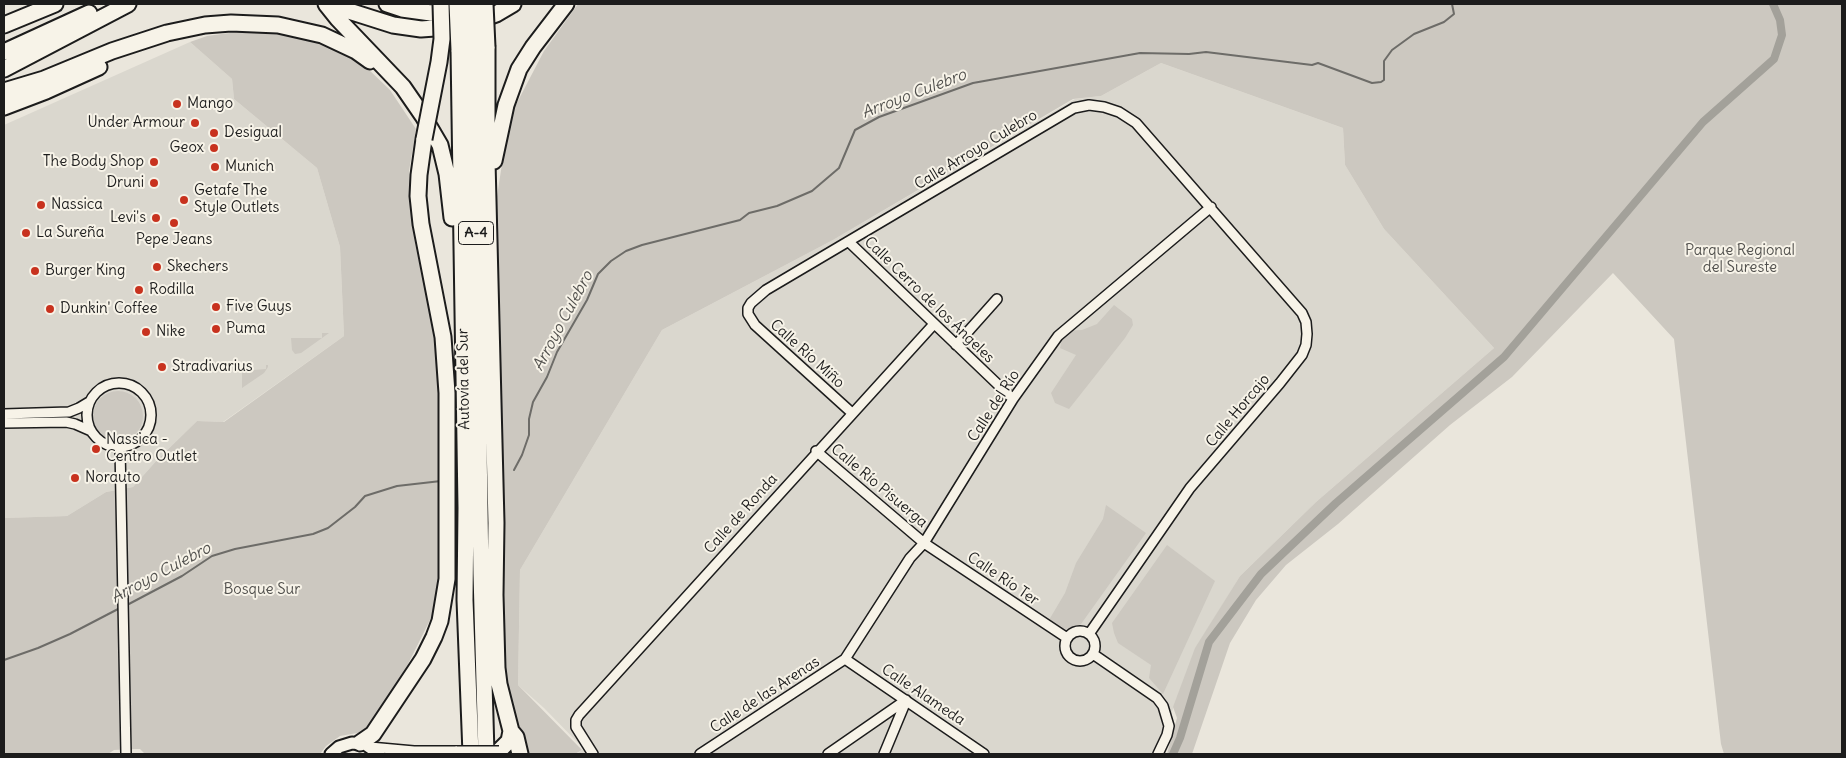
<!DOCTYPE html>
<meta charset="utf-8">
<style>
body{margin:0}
#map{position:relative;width:1846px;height:758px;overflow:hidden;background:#eae6dc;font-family:Delius,sans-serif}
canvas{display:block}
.frame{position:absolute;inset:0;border:5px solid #1c1c1c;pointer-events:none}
</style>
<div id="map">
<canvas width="1846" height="758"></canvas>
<div class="frame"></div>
</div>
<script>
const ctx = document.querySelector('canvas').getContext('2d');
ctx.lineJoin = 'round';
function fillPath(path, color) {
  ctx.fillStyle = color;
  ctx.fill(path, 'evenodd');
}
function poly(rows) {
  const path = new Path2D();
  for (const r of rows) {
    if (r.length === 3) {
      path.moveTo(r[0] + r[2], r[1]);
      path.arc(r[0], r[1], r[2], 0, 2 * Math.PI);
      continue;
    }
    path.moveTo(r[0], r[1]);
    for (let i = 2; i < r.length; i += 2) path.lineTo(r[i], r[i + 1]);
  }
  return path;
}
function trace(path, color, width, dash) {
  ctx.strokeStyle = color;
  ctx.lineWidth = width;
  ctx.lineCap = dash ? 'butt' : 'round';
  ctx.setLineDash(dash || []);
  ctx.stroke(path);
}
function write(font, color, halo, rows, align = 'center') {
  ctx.font = font + ' Delius,sans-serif';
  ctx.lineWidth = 4;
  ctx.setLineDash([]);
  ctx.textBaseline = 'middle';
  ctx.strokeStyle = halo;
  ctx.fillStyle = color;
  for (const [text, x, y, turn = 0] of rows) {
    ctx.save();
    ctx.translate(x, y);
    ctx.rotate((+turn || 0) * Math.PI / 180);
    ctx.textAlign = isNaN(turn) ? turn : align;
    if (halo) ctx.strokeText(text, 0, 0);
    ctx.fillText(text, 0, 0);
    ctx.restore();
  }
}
const built = poly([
 [190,42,232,79,234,99,317,168,340,247,344,336,223,422,197,421,157,460,133,487,106,492,67,516,4,518,4,125],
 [1161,63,1343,128,1345,165,1384,229,1494,348,1316,502,1240,576,1196,648,1156,754,576,754,584,749,544,708,518,685,520,570,662,330,833,240,1075,99,1101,96]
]);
const green = poly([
 [578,4,1842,4,1842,754,1724,754,1721,744,1674,339,1613,273,1512,377,1450,425,1338,524,1286,565,1256,600,1230,643,1192,754,1167,754,1177,718,1173,707,1195,648,1240,576,1316,502,1494,348,1384,229,1345,165,1343,128,1161,63,1101,96,1073,99,833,240,662,330,520,570,518,685,582,750,575,754,523,754,502,687,500,637,496,203,509,118,544,51],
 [244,31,292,35,329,45,365,66,390,90,416,129,409,171,415,243,436,337,442,440,441,568,437,599,432,616,408,664,370,727,363,732,340,736,326,746,320,754,145,754,140,749,135,749,114,750,108,754,4,754,4,518,67,516,106,492,133,487,157,460,197,421,224,422,344,336,340,247,317,168,234,99,232,79,190,42,207,36],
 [1114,305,1132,319,1133,325,1125,338,1069,409,1055,403,1051,393,1076,355,1060,348,1064,331,1082,330,1097,324],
 [322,333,329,333,301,353,295,354,292,350,291,338,322,338],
 [266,365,268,365,268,367,264,373,242,388,242,371,266,369],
 [118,416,25],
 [1106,505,1146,533,1081,624,1065,630,1049,620,1065,593,1076,563,1103,519],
 [1167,545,1215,581,1163,694,1149,678,1151,665,1118,643,1114,633,1112,623]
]);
const stream = poly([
 [514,470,522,455,529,435,529,419,533,402,547,377,557,352,587,300,598,274,611,261,626,251,642,245,740,220,749,213,777,206,812,191,839,168,855,130,879,117,973,83,1140,53,1189,54,1206,52,1312,65,1318,63,1372,83,1381,82,1384,80,1384,61,1392,50,1414,34,1444,22,1454,14,1452,4],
 [127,605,182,576,212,556,235,549,313,534,328,528,355,507,365,496,397,486,441,481],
 [4,660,38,648,70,634,120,608]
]);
const canal = poly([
 [1173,754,1180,738,1209,642,1261,574,1336,503,1504,357,1703,122,1774,59,1782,35,1780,20,1773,4]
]);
const minor = poly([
 [849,242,1013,399],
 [956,345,997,299],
 [119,415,32],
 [852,413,755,325,748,314,748,308,751,303,766,290,1074,108,1089,105,1104,107,1119,112,1136,123,1302,313,1306,322,1307,334,1306,345,1302,355,1280,383,1190,488,1089,634],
 [4,414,69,412,79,408,89,402],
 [4,423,66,422,75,424,91,431],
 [120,447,126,754],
 [816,451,924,543,1067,638],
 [1080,646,15],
 [1093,654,1157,698,1163,706,1169,726,1167,735,1158,754],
 [845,659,984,754],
 [370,747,414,751,457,751],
 [593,754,576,727,576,720,579,715,934,324],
 [700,754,845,659,910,558,924,543,1013,399,1058,336,1211,207],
 [828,754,906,700],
 [884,754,906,701]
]);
const secondary = poly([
 [331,754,339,747,352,743,365,744,379,754]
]);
const motorway = poly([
 [326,4,338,19,403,87,423,116,440,145,447,174,452,218],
 [327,4,393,25,421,29,463,26,496,14,513,4],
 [387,4,402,9,431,13,452,10],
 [4,25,55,4],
 [487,47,487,161,496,523,495,595,497,668,499,684,511,731,509,741,499,751],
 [459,50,466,508,465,600,471,754],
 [473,50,481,574,486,754],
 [4,52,89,13],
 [4,69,128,4],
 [4,91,44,79,112,51,167,33,205,25,231,23,278,25,322,35,356,51,370,61],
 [4,107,46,91,99,67],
 [494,161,506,105,519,69,533,47,566,4],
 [511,731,516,737,520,754],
 [360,743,373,734,423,659,434,637,440,621,447,579,447,393,443,337,421,224,418,196,419,175,424,139]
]);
const minorBridge = poly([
 [457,751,499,751]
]);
const motorwayBridge = poly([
 [457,4,459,50],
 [471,4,473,50],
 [485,4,487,47],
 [424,139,439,62,442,39,441,4]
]);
const markers = [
 [177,104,5,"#c8321e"],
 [195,123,5,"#c8321e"],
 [214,133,5,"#c8321e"],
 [214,148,5,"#c8321e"],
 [154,162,5,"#c8321e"],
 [215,167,5,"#c8321e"],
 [154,183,5,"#c8321e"],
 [184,200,5,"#c8321e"],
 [41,205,5,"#c8321e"],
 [156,218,5,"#c8321e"],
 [174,223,5,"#c8321e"],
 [26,233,5,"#c8321e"],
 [157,267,5,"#c8321e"],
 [35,271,5,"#c8321e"],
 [139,290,5,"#c8321e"],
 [216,307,5,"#c8321e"],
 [50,309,5,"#c8321e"],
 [216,329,5,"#c8321e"],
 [146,332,5,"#c8321e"],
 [162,367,5,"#c8321e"],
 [96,449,5,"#c8321e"],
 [75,478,5,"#c8321e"]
];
const shields = [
 [476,233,35]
];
const shieldNames = [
 ["A-4",476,233]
];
const poiNames = [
 ["Mango",187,104],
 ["Under Armour",185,123,"right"],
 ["Desigual",224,133],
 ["Geox",204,148,"right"],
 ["The Body Shop",144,162,"right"],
 ["Munich",225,167],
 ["Druni",144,183,"right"],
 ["Getafe The",194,191],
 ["Style Outlets",194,208],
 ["Nassica",51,205],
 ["Levi's",146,218,"right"],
 ["La Sureña",36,233],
 ["Pepe Jeans",174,240,"center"],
 ["Skechers",167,267],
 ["Burger King",45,271],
 ["Rodilla",149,290],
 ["Five Guys",226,307],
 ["Dunkin' Coffee",60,309],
 ["Puma",226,329],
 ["Nike",156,332],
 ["Stradivarius",172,367],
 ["Nassica -",106,440],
 ["Centro Outlet",106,457],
 ["Norauto",85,478]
];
const streetNames = [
 ["Calle Arroyo Culebro",976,150,-31],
 ["Calle Cerro de los Ángeles",929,300,44],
 ["Calle Río Miño",807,354,42],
 ["Autovía del Sur",464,379,-91],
 ["Calle del Río",994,406,-57],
 ["Calle Horcajo",1238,411,-50],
 ["Calle Río Pisuerga",879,486,40],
 ["Calle de Ronda",741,514,-48],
 ["Calle Río Ter",1003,579,34],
 ["Calle de las Arenas",765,695,-33],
 ["Calle Alameda",923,695,34]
];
const parkNames = [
 ["Parque Regional",1740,251],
 ["del Sureste",1740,268],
 ["Bosque Sur",262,590]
];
const waterNames = [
 ["Arroyo Culebro",914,94,-21],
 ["Arroyo Culebro",563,321,-62],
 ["Arroyo Culebro",161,573,-28]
];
fillPath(built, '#dad7ce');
fillPath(green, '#ccc8c0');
trace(stream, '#6d6c68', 2);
trace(canal, '#a3a19a', 8);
trace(minor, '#1c1c1c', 12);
trace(secondary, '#1c1c1c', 15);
trace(motorway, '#1c1c1c', 19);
trace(minor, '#f7f3e8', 9);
trace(secondary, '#f7f3e8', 11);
trace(motorway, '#f7f3e8', 15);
trace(minorBridge, '#1c1c1c', 12, []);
trace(motorwayBridge, '#1c1c1c', 19, []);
trace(minorBridge, '#f7f3e8', 9);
trace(motorwayBridge, '#f7f3e8', 15);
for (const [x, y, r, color] of markers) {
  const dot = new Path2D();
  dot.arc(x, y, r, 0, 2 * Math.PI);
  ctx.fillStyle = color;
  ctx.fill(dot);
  trace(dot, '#f7f3e8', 2);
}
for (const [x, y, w] of shields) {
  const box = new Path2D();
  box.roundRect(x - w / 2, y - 11.5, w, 23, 4);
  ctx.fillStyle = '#f7f3e8';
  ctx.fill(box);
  trace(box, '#1c1c1c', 1);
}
write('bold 14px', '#1c1c1c', null, shieldNames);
write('15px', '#1c1c1c', '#f7f3e8', poiNames, 'left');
write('15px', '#1c1c1c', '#f7f3e8', streetNames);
write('15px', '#51504d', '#f7f3e8', parkNames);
write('italic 16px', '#52514e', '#f7f3e8', waterNames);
</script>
